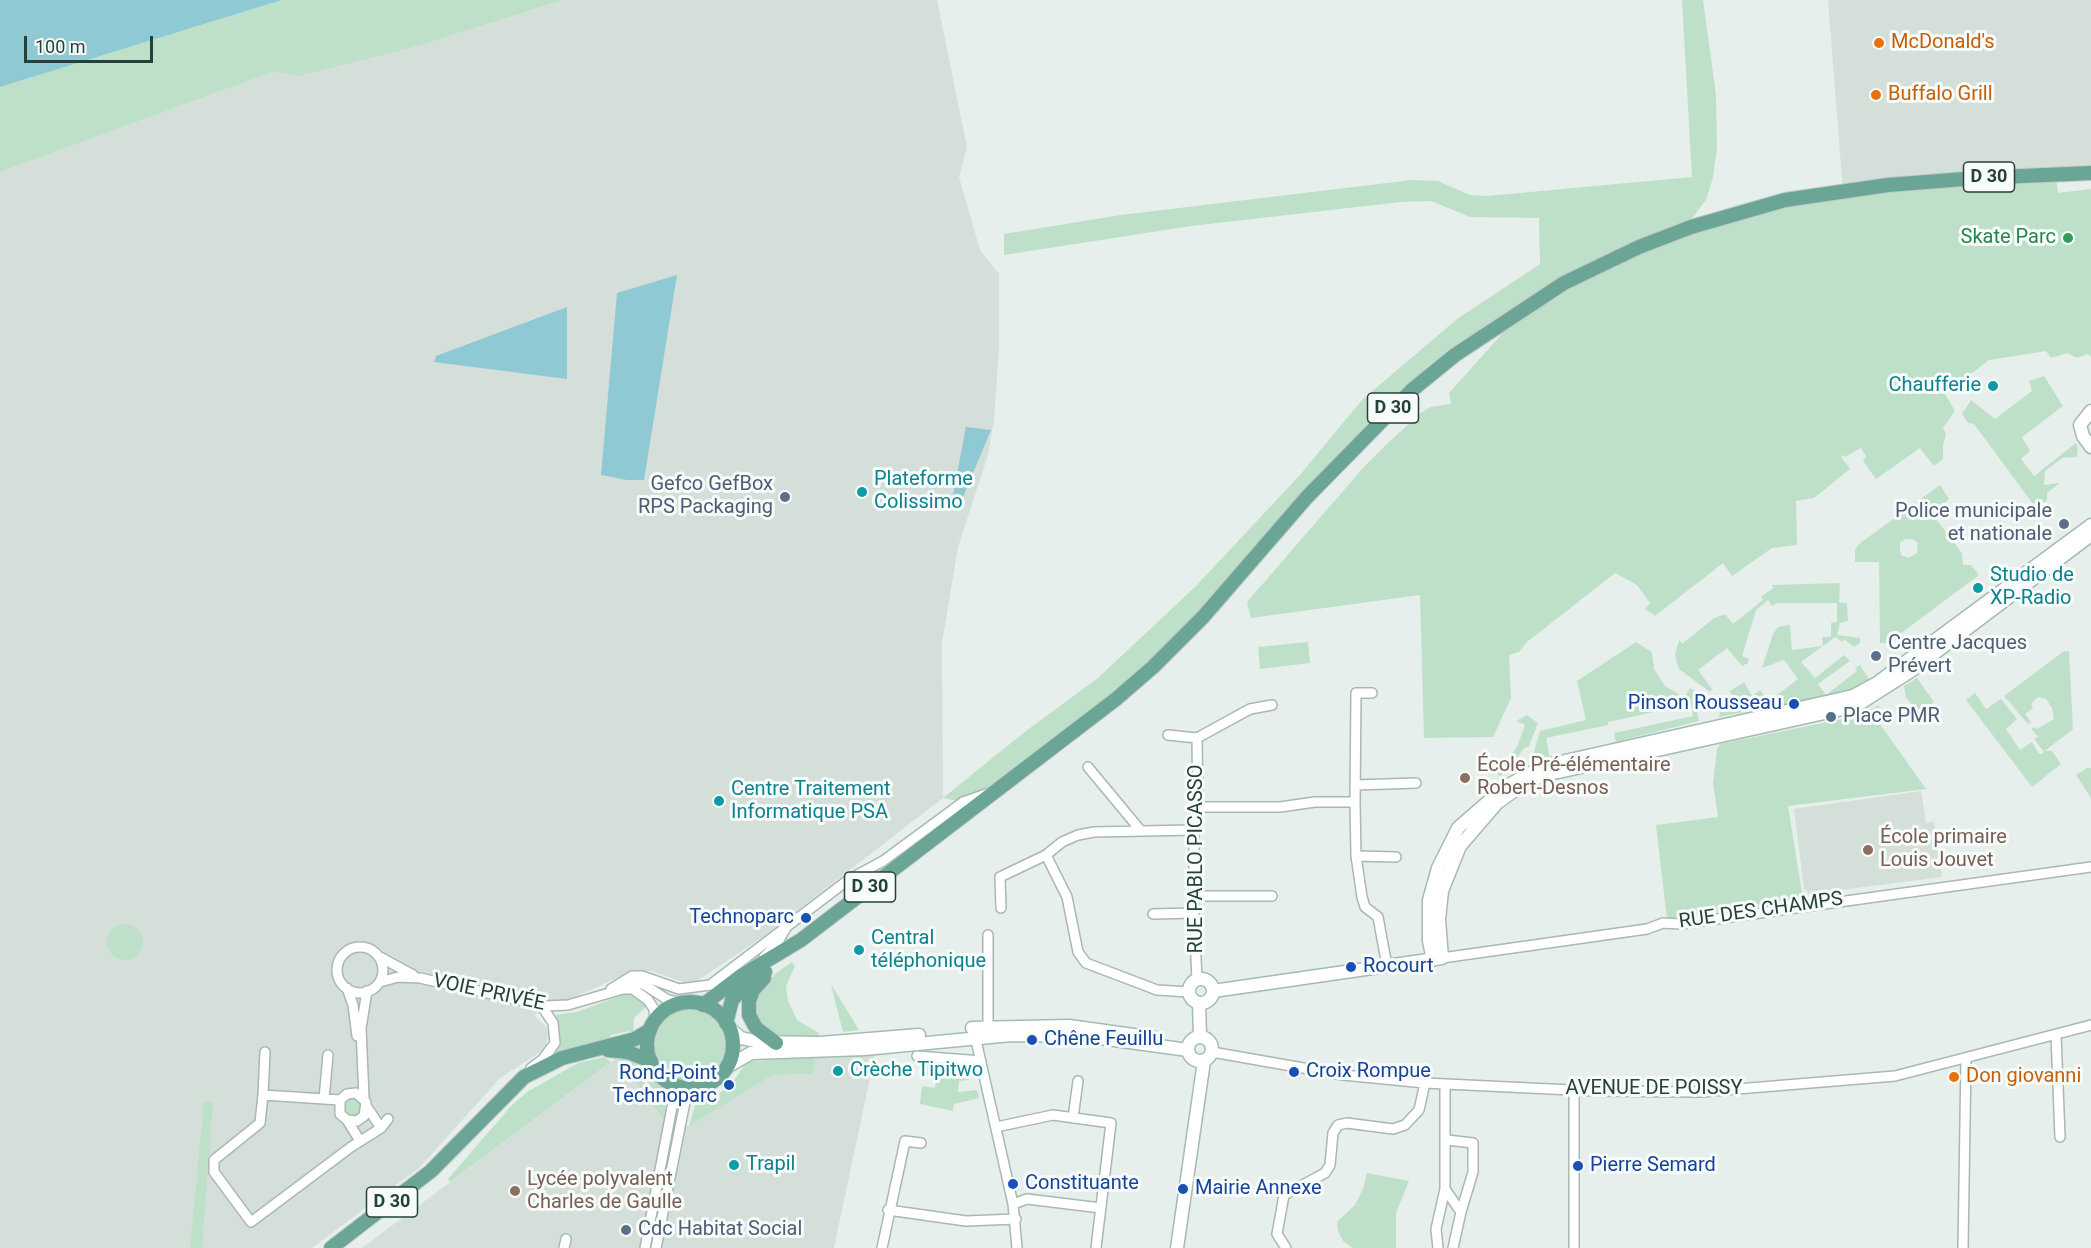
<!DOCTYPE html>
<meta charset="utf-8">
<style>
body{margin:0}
#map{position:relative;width:2091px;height:1248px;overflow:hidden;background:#e6efeb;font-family:Roboto,sans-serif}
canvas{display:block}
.scale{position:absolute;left:24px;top:36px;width:129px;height:27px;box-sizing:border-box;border:3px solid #24423a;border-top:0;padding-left:8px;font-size:18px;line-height:21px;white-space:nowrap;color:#24423a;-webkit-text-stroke:4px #f7fbf9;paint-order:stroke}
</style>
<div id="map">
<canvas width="2091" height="1248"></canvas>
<div class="scale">100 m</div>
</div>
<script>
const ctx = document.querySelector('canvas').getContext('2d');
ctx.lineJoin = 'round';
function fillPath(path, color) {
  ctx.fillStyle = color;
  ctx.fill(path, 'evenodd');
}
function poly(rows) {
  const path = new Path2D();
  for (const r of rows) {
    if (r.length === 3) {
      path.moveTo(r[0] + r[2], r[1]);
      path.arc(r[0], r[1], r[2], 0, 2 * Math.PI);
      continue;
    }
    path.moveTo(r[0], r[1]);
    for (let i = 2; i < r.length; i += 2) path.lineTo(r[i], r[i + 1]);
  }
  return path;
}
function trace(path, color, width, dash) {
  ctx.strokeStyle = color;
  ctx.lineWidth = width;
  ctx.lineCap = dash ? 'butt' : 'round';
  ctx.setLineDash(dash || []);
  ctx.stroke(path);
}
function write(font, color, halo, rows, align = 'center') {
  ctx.font = font + ' Roboto,sans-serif';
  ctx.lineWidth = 6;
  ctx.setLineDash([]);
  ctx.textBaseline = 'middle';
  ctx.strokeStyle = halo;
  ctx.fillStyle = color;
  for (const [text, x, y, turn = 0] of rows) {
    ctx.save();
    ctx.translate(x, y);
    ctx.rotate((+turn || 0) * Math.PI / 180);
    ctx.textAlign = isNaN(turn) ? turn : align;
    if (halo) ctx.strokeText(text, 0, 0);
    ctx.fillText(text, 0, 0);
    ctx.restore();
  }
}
const built = poly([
 [563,0,937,0,967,147,959,177,980,250,999,274,999,348,994,420,988,455,958,547,942,643,943,798,764,936,691,985,652,971,635,970,534,1015,546,1027,548,1033,546,1046,542,1051,500,1078,419,1168,312,1248,0,1248,0,172,273,72,299,75,415,47],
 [1828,0,2091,0,2091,169,1843,192],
 [1921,791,1926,823,1934,821,1942,877,1810,894,1804,889,1794,809],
 [873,1053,875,1054,834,1248,362,1248,618,1057,664,1121,689,1126,773,1075,813,1074,816,1057]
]);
const green = poly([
 [282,0,563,0,415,47,299,76,273,72,0,172,0,87],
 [1682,0,1703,0,1716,95,1717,148,1713,177,1706,200,1690,221,1786,196,2056,175,2058,193,2091,189,2091,357,2088,354,2077,358,2068,353,2051,358,2046,351,1989,360,1945,394,1955,411,1943,428,1946,434,1943,446,1943,459,1934,466,1920,448,1876,479,1863,461,1866,456,1861,448,1845,457,1843,455,1841,457,1850,469,1814,498,1796,501,1797,545,1772,548,1732,576,1723,563,1655,616,1645,609,1650,603,1637,585,1615,573,1527,642,1519,652,1509,655,1511,698,1493,737,1424,738,1420,595,1251,618,1247,602,1363,468,1389,442,1422,412,1431,407,1451,404,1449,393,1527,306,1412,390,1203,617,996,791,963,802,943,798,1022,734,1098,678,1195,587,1300,475,1362,400,1457,319,1540,264,1539,218,1470,217,1431,201,1401,202,1191,226,1004,255,1004,234,1121,215,1412,180,1438,181,1470,195,1487,196,1692,177],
 [2044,376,2063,406,2022,437,2030,451,2021,459,2034,476,2076,443,2078,448,2077,457,2062,458,2045,471,2044,485,2060,483,2047,493,2047,500,2036,508,1974,424,1968,423,1962,414,1971,400,1995,419,2032,391,2029,381],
 [1940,485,1949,499,1932,514,1962,553,1963,565,1971,565,1979,575,1888,643,1880,643,1879,562,1855,562,1855,550,1859,544],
 [1906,539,1913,539,1918,543,1917,553,1908,558,1901,555,1900,549,1900,542],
 [1840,583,1839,602,1847,603,1848,621,1840,623,1837,635,1860,638,1860,643,1854,647,1844,639,1842,642,1835,637,1823,646,1801,662,1815,678,1844,655,1850,661,1818,684,1826,695,1857,671,1855,668,1860,665,1871,682,1854,691,1764,709,1753,701,1745,712,1719,717,1720,711,1734,699,1730,691,1744,682,1752,696,1760,690,1769,701,1798,679,1784,660,1762,668,1773,634,1778,627,1790,625,1792,650,1823,646,1822,637,1831,637,1831,623,1837,622,1837,603,1777,603,1772,606,1768,600,1756,610,1742,656,1749,659,1748,663,1742,666,1727,648,1698,670,1712,689,1710,692,1679,669,1675,655,1679,640,1682,644,1714,618,1725,614,1733,624,1763,600,1761,597,1773,588,1772,585],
 [1308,642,1310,663,1260,669,1258,647],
 [1636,642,1652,652,1654,669,1665,686,1684,697,1690,688,1699,694,1694,699,1699,721,1616,742,1614,733,1693,716,1691,704,1608,722,1608,725,1546,738,1550,758,1542,761,1536,758,1534,752,1540,731,1586,720,1577,681],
 [2064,651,2069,652,2073,729,2045,751,2052,751,2061,764,2032,787,1966,700,1975,693,1986,709,2001,699,2017,719,2006,729,2020,750,2032,742,2039,754,2042,754,2044,752,2034,739,2038,737,2031,729,2034,727,2037,729,2054,719,2052,708,2046,699,2038,697,2031,704,2033,708,2025,714,2031,722,2028,724,2004,696],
 [1917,678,1934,702,1926,709,1917,710,1906,698,1904,686],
 [1880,705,1877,713,1883,720,1880,724,1926,789,1788,806,1803,899,1667,919,1656,825,1718,817,1713,783,1717,749,1720,744,1852,717],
 [1527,715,1538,723,1529,746,1523,749,1508,771,1500,776,1496,773,1517,747,1525,725,1516,721],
 [2087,768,2091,768,2091,798,2076,775],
 [125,942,18],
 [792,962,795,966,786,986,788,1001,797,1020,819,1033,817,1038,788,1037,772,1033,760,1024,755,1012,760,991,776,973],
 [831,985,834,989,859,1030,843,1032],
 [628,993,634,994,648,1005,634,1018,633,1034,631,1035,629,1031,611,1035,607,1042,556,1055,554,1053,560,1036,554,1015,577,1012],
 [690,1045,38],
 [604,1057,611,1062,450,1182,448,1179,511,1106,527,1092,578,1063],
 [618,1057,636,1061,647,1089,654,1097,666,1102,664,1121],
 [816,1057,813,1074,773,1075,689,1126,696,1103,709,1100,730,1086,744,1066,752,1061],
 [926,1059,971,1065,974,1075,968,1077,969,1080,959,1081,958,1092,977,1090,979,1098,954,1104,953,1111,920,1104,922,1086,935,1088,937,1077,924,1075],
 [639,1060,666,1087,671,1099,657,1093,649,1085],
 [352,1108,9],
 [204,1101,213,1102,202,1248,190,1248],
 [677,1105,682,1106,658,1222,653,1221],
 [1367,1173,1409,1181,1396,1213,1396,1248,1353,1248,1343,1241,1338,1231,1337,1222,1355,1205,1363,1189]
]);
const water = poly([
 [0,0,282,0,0,87],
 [677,275,644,480,627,480,601,475,617,293],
 [567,307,567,379,434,362,436,356],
 [966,427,991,430,958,509,953,509,951,505]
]);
const street = poly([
 [1168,735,1197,738,1250,709,1272,705],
 [1197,738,1198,807,1194,819,1194,913,1197,980],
 [1088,767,1141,831],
 [1356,785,1416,783],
 [1355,802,1356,693,1372,693],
 [1198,807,1280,807,1315,802,1355,802,1356,856,1362,897,1365,907,1378,917,1387,966],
 [1356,856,1396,857],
 [1194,896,1272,896],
 [1001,908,1000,877,1046,855],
 [1153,914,1194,913],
 [988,935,988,1027],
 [360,970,23],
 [380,957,413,975],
 [764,957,776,945,786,928],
 [1442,958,1647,929,1663,923,1681,924,2091,867],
 [380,982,398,977,420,978,546,1006,568,1005,623,989,633,989,648,1000,654,1009,655,1021],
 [628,982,643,984,668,1000,684,1003],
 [347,988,353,1005,357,1036],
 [611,989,632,976,642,976,679,989,710,985,848,880,883,861,963,802,992,792],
 [1189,992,1157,990,1086,963,1078,952,1067,897,1046,855,1062,842,1078,835,1094,832,1194,830],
 [2056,1035,2060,1137],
 [975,1036,1013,1204,1017,1248],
 [265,1052,263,1095,340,1100,347,1094,356,1093,366,1102,364,1116,357,1121,347,1120,340,1114,340,1100],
 [1212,1052,1343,1075,1425,1083,1592,1091,1701,1092,1895,1076,2091,1025],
 [917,1056,981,1061],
 [531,1068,543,1059,555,1043,553,1023,541,1005],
 [263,1095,260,1123,214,1160,214,1172,251,1222,351,1147,381,1128,388,1119],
 [364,1098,361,1028,367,991],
 [324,1099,328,1055],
 [367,1107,381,1128],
 [1073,1118,1078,1081],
 [347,1120,360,1141],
 [996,1127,1053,1115,1111,1123,1096,1248],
 [1447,1140,1473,1143,1473,1172,1461,1212],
 [1445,1189,1461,1212,1453,1248],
 [1013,1204,1027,1199,1101,1208],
 [888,1210,966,1221,1016,1219],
 [564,1248,566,1239],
 [645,1248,673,1102,668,1082],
 [656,1248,685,1102,699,1087],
 [882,1248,905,1141,921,1143],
 [1286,1248,1277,1234,1284,1195,1325,1173,1330,1165,1333,1133,1338,1125,1347,1123,1393,1129,1405,1125,1419,1110,1425,1083],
 [1438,1248,1436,1229,1445,1189,1445,1085],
 [1574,1248,1574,1091],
 [1963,1248,1966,1059]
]);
const secondary = poly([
 [2091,411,2080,425,2083,436,2091,447],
 [1433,960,1429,941,1429,900,1438,868,1458,828,1505,787,1543,766,1853,696,1877,683,2091,525],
 [1201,991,12],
 [1213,991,1442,958,1439,920,1442,891,1460,846,1497,803,1525,783,1545,775,1856,706,1911,671,2091,535],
 [1199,1003,1200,1037],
 [972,1028,1069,1026,1155,1038],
 [730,1029,741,1038,759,1042,820,1043,919,1035],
 [1200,1049,12],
 [727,1067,751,1053,865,1049,1011,1035,1085,1036,1188,1050],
 [1177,1248,1204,1061]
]);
const primary = poly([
 [764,978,753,990,749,1001,749,1015,756,1028,776,1043],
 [690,1045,43],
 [703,1005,741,976,801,940,1116,699,1153,667,1203,617,1307,497,1412,390,1455,355,1564,283,1639,247,1691,227,1785,200,1888,185,1977,178,2091,173],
 [726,1023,732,1000,750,981,765,972],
 [608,1050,628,1052,651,1061],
 [331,1248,431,1171,524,1077,562,1058,635,1039,650,1030]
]);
const markers = [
 [1879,43,6,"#e8710a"],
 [1876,95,6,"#e8710a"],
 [2068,238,6,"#2e9e5b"],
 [1993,386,6,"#0f9aa8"],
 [862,492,6,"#0f9aa8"],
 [785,497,6,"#5c6f8a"],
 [2064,524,6,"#5c6f8a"],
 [1978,588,6,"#0f9aa8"],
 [1876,656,6,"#5c6f8a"],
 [1794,704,6,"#1a4fb4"],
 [1831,717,6,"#5c6f8a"],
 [1465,778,6,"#8d6e63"],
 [719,801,6,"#0f9aa8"],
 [1868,850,6,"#8d6e63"],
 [806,918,6,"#1a4fb4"],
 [859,950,6,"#0f9aa8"],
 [1351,967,6,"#1a4fb4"],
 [1032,1040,6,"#1a4fb4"],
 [838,1071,6,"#0f9aa8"],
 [1294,1072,6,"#1a4fb4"],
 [1954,1077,6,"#e8710a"],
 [729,1085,6,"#1a4fb4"],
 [734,1165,6,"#0f9aa8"],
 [1578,1166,6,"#1a4fb4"],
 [1013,1184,6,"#1a4fb4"],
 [1183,1189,6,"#1a4fb4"],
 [515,1191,6,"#8d6e63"],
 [626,1230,6,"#5c6f8a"]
];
const shields = [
 [1989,177,51],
 [1393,408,51],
 [870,887,51],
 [392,1202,51]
];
const shieldNames = [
 ["D 30",1989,177],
 ["D 30",1393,408],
 ["D 30",870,887],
 ["D 30",392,1202]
];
const foodNames = [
 ["McDonald's",1891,43],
 ["Buffalo Grill",1888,95],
 ["Don giovanni",1966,1077]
];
const leisureNames = [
 ["Skate Parc",2056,238]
];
const cultureNames = [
 ["Chaufferie",1981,386,"right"],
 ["Plateforme",874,480],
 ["Colissimo",874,503],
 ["Studio de",1990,576],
 ["XP-Radio",1990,599],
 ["Centre Traitement",731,790],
 ["Informatique PSA",731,813],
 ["Central",871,939],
 ["téléphonique",871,962],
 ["Crèche Tipitwo",850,1071],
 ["Trapil",746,1165]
];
const serviceNames = [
 ["Gefco GefBox",773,485,"right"],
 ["RPS Packaging",773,508,"right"],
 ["Police municipale",2052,512,"right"],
 ["et nationale",2052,535,"right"],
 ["Centre Jacques",1888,644],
 ["Prévert",1888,667],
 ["Place PMR",1843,717],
 ["Cdc Habitat Social",638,1230]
];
const transitNames = [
 ["Pinson Rousseau",1782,704,"right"],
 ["Technoparc",794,918,"right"],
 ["Rocourt",1363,967],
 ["Chêne Feuillu",1044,1040],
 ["Croix Rompue",1306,1072],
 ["Rond-Point",717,1074,"right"],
 ["Technoparc",717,1097,"right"],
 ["Pierre Semard",1590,1166],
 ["Constituante",1025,1184],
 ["Mairie Annexe",1195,1189]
];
const educationNames = [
 ["École Pré-élémentaire",1477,766],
 ["Robert-Desnos",1477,789],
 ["École primaire",1880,838],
 ["Louis Jouvet",1880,861],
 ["Lycée polyvalent",527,1180],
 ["Charles de Gaulle",527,1203]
];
const streetNames = [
 ["RUE PABLO PICASSO",1197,859,-90],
 ["RUE DES CHAMPS",1761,911,-8],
 ["VOIE PRIVÉE",489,993,12],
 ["AVENUE DE POISSY",1654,1089]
];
fillPath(built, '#d4dfda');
fillPath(green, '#bfe0c8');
fillPath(water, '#8ec9d4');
trace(street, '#a8b8b2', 12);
trace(secondary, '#a4bbb3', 15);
trace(primary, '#c2cac8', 16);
trace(street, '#fff', 9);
trace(secondary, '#fff', 12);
trace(primary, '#6aa596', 14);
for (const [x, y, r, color] of markers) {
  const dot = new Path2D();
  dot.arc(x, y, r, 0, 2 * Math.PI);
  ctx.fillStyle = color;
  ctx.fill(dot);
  trace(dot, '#f7fbf9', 2);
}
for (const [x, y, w] of shields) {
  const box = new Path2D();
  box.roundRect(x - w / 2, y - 15, w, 30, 4.5);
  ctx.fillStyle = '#f7fbf9';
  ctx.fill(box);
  trace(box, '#24423a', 1.5);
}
write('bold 18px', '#24423a', null, shieldNames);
write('20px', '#c56008', '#f7fbf9', foodNames, 'left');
write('20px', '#27864d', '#f7fbf9', leisureNames, 'right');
write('20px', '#0d838f', '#f7fbf9', cultureNames, 'left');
write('20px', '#4e5e75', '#f7fbf9', serviceNames, 'left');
write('20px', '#164399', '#f7fbf9', transitNames, 'left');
write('20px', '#785e54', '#f7fbf9', educationNames, 'left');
write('20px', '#24423a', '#f7fbf9', streetNames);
</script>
